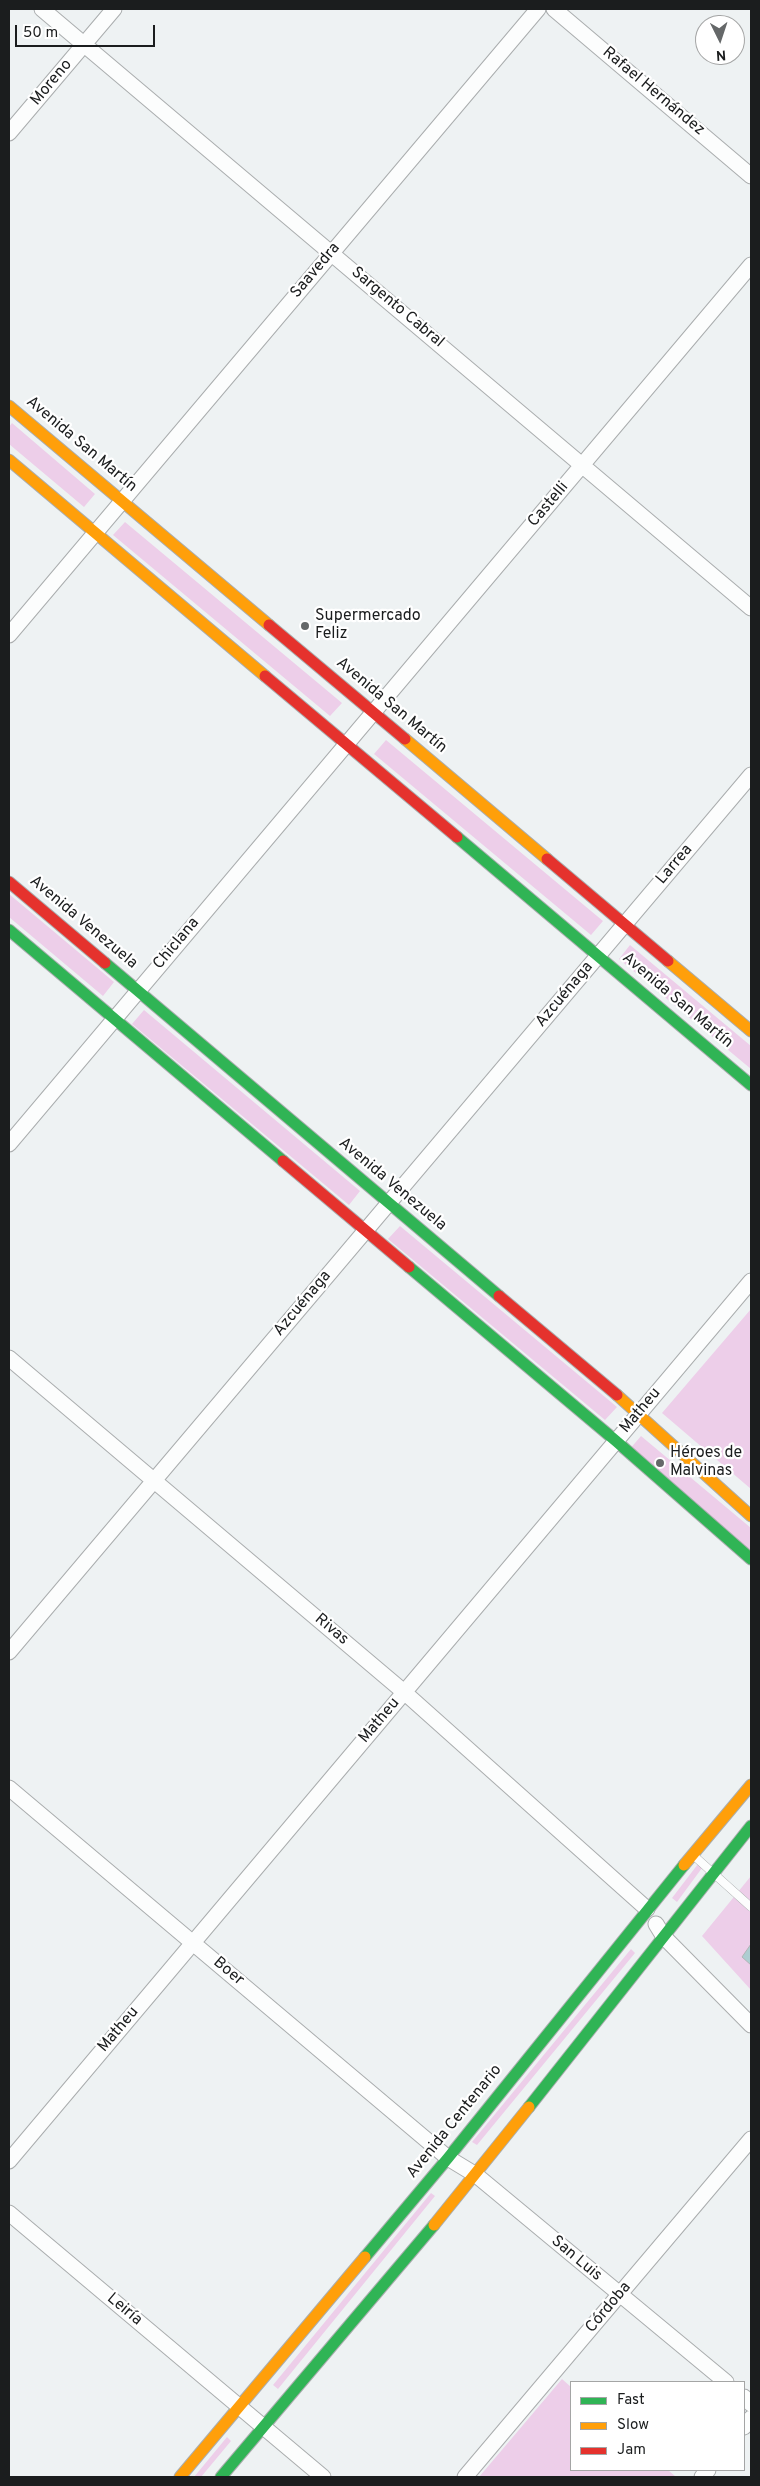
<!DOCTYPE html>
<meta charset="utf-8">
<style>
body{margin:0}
#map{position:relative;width:760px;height:2486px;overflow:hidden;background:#eef2f3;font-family:Overpass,sans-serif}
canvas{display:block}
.frame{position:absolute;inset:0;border:10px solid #1b1d1e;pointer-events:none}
.legend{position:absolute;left:570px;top:2381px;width:175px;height:90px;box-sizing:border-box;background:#fff;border:1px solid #a4a5a5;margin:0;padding:6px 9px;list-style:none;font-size:15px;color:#1b1d1e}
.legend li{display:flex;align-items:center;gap:10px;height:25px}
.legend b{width:25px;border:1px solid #a4a5a5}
.north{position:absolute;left:695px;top:15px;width:50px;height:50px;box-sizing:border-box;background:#fff;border:1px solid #a4a5a5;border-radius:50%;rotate:176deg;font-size:14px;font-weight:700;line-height:20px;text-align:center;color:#1b1d1e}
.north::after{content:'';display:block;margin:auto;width:18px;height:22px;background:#656869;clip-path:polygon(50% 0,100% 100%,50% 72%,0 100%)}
.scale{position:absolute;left:15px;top:25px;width:140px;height:22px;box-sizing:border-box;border:2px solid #1b1d1e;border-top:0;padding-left:6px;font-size:15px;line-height:18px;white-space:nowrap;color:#1b1d1e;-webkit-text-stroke:4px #fff;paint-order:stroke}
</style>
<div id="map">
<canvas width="760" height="2486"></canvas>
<div class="frame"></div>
<ul class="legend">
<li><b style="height:6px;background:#30b455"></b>Fast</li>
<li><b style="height:6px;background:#ff9f0a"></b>Slow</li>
<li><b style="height:6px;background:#e5322d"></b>Jam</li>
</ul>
<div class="north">N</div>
<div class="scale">50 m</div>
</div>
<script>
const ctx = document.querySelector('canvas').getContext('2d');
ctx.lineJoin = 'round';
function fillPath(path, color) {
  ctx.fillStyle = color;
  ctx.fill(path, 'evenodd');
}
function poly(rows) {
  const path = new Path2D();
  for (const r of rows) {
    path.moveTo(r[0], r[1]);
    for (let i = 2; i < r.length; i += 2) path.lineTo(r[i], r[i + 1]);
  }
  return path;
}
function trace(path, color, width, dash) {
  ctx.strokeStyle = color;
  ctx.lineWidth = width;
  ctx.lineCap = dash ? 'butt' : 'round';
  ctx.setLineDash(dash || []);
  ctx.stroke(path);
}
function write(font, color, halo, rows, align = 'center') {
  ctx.font = font + ' Overpass,sans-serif';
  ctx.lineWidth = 4.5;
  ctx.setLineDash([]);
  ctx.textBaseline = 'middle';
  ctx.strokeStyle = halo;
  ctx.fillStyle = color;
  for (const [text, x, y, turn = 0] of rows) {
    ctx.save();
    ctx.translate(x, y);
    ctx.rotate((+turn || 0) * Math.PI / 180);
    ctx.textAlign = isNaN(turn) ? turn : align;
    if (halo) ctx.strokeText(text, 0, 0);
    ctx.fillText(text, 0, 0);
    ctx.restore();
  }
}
const green = poly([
 [12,423,95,494,84,507,9,444,9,427],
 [125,522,342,703,330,716,113,535],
 [386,740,603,921,591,935,374,754],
 [9,894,114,982,103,996,9,917],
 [630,945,751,1046,751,1069,619,959],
 [144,1010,360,1191,349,1205,132,1024],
 [400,1226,617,1407,605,1420,388,1239],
 [751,1309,751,1489,662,1413],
 [641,1436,751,1528,751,1551,629,1450],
 [698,1864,702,1868,677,1902,672,1898],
 [751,1876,751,1990,702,1936],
 [631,1949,635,1953,477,2145,472,2142],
 [431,2193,435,2196,278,2389,273,2385],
 [562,2379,571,2387,571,2470,668,2470,676,2477,479,2477],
 [227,2437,231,2441,201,2477,194,2477]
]);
const building = poly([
 [751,1944,751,1965,742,1957,751,1944]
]);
const lane = poly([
 [693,1855,751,1907]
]);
const street = poly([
 [42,9,751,608],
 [554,9,751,176],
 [9,133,114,9],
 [9,635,538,9],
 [9,1144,751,265],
 [9,1358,404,1692,647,1909],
 [9,1652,751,775],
 [9,1788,448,2158,476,2175,726,2382],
 [656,1924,664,1937,751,2025],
 [9,2161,751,1281],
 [9,2213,323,2477],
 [744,2397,751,2404],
 [744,2427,751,2418],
 [465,2477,751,2139],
 [702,2477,708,2470]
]);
const fast = poly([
 [457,837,751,1085],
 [9,930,283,1161],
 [105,963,499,1296],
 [409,1267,616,1441,751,1559],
 [529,2107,751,1826],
 [365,2257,448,2158,684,1865],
 [221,2477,434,2225]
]);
const slow = poly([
 [9,406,269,625],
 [9,460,265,676],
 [405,739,547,859],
 [668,961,751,1031],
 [617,1395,751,1516],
 [684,1865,751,1785],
 [434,2225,529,2107],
 [180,2477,365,2257]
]);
const jam = poly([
 [269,625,405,739],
 [265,676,457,837],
 [547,859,668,961],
 [9,882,105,963],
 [283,1161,409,1267],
 [499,1296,617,1395]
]);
const markers = [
 [305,626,5,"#656869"],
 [660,1463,5,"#656869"]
];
const streetNames = [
 ["Moreno",52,83,-50],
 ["Rafael Hernández",653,92,40],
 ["Saavedra",316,271,-50],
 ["Sargento Cabral",397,308,40],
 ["Avenida San Martín",81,445,40],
 ["Castelli",549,505,-50],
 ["Avenida San Martín",391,706,40],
 ["Larrea",675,865,-50],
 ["Avenida Venezuela",83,923,40],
 ["Chiclana",177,944,-50],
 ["Azcuénaga",565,995,-50],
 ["Avenida San Martín",677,1001,40],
 ["Avenida Venezuela",392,1185,40],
 ["Azcuénaga",303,1304,-50],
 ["Matheu",641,1411,-50],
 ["Rivas",331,1630,40],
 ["Matheu",380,1721,-50],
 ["Boer",228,1972,40],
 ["Matheu",119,2030,-50],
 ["Avenida Centenario",455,2122,-51],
 ["San Luis",576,2259,40],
 ["Córdoba",609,2308,-50],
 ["Leiría",124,2310,40]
];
const poiNames = [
 ["Supermercado",315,617],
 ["Feliz",315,635],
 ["Héroes de",670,1454],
 ["Malvinas",670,1472]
];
fillPath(green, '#edcee9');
fillPath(building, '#adcdd1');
trace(building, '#b1b4b5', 1);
trace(lane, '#aaadae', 9);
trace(street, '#aaadae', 17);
trace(fast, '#aaadae', 13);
trace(slow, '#aaadae', 13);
trace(jam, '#aaadae', 13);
trace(lane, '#fcfdfd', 8);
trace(street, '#fcfdfd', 15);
trace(fast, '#30b455', 11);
trace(slow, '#ff9f0a', 11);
trace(jam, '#e5322d', 11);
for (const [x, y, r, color] of markers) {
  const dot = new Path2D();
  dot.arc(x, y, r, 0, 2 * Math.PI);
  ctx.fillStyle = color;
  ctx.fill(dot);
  trace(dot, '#fff', 2);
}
write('16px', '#1b1d1e', '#fff', streetNames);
write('16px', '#1b1d1e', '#fff', poiNames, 'left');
</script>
